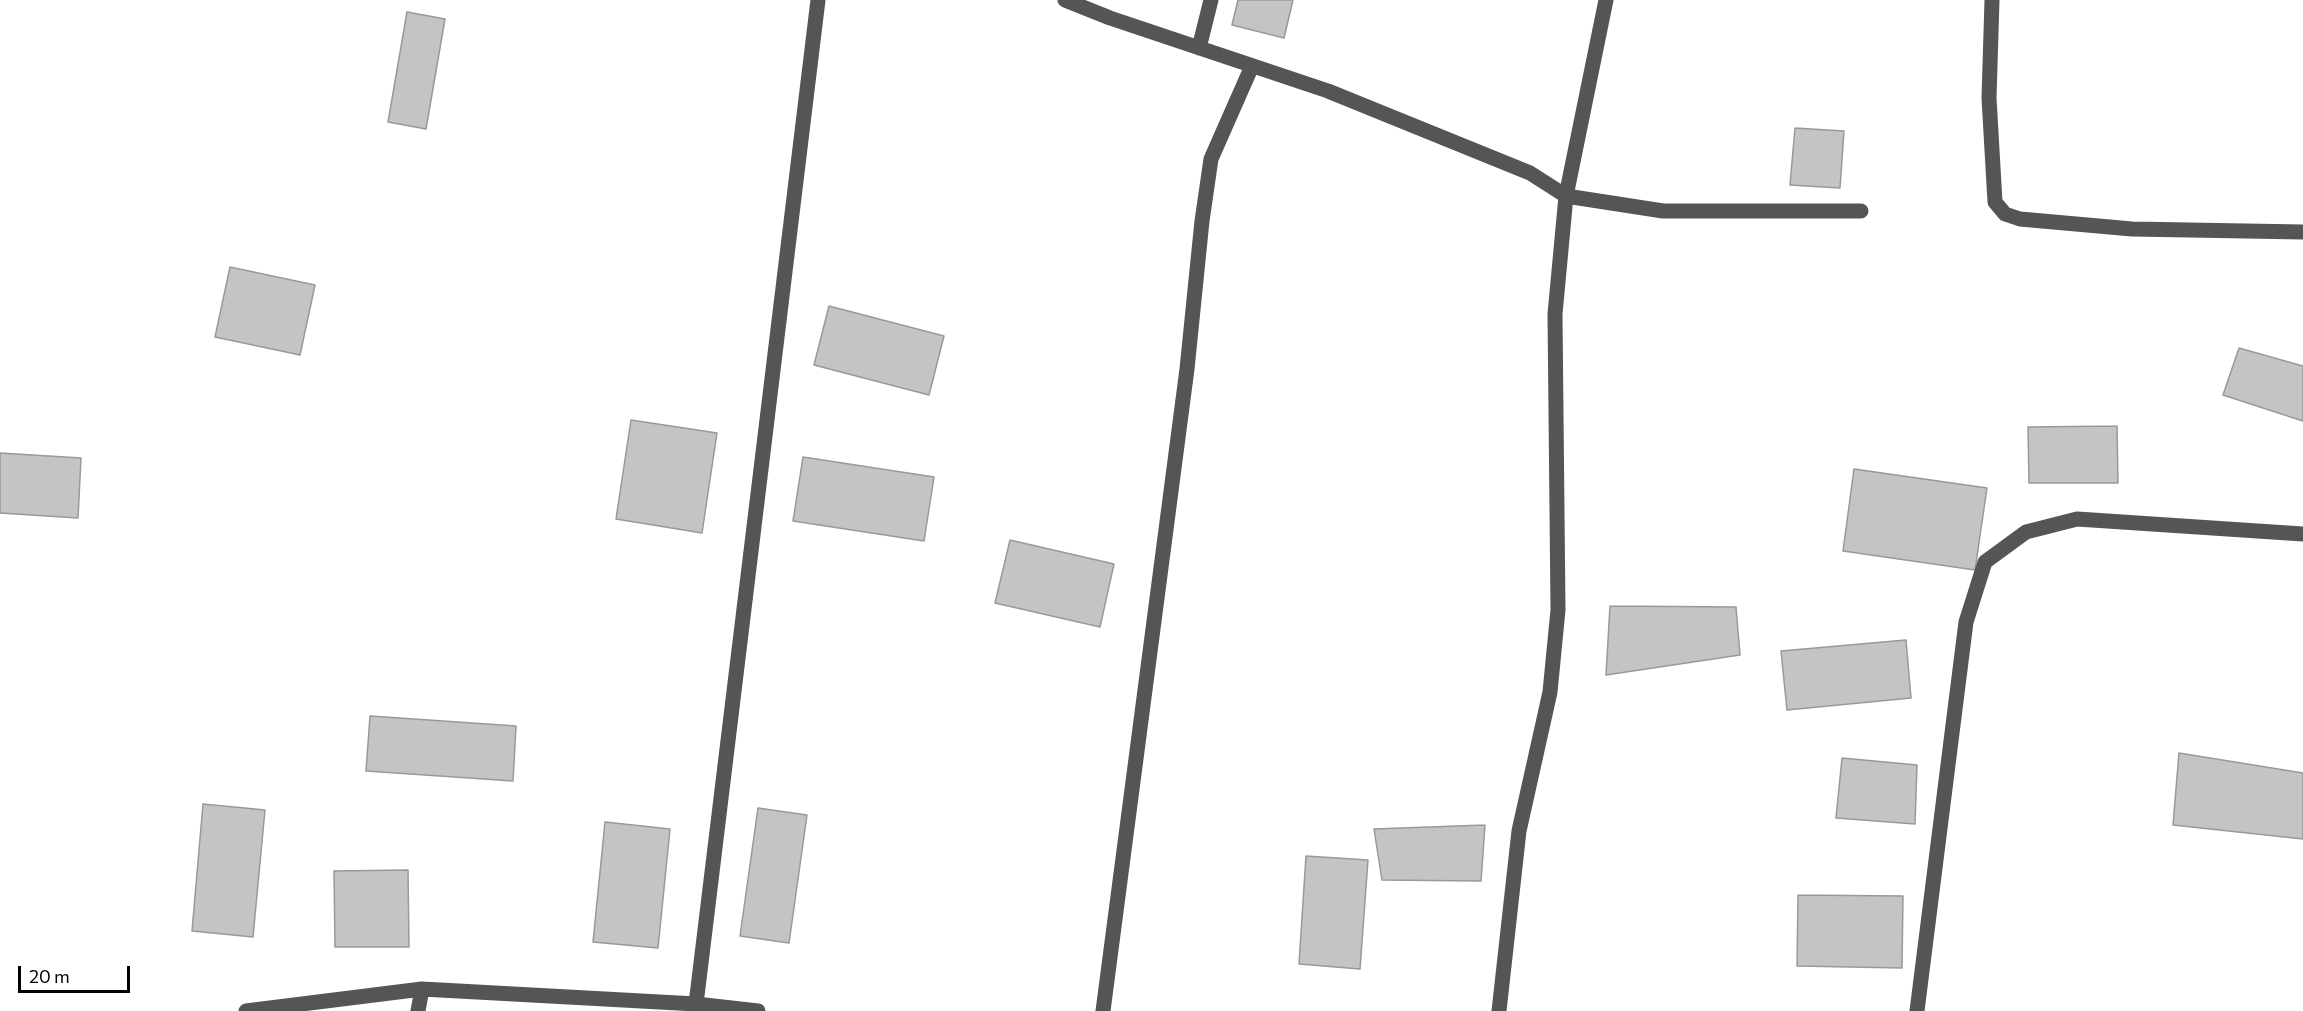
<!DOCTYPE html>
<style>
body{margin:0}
#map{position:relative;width:2303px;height:1011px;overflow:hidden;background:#fff;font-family:Commissioner,sans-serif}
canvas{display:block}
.scale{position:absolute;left:18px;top:966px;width:112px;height:27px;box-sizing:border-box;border:3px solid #000;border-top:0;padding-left:8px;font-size:18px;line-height:21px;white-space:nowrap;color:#000;-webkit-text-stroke:4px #fff;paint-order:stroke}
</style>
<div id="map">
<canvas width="2303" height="1011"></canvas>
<div class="scale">20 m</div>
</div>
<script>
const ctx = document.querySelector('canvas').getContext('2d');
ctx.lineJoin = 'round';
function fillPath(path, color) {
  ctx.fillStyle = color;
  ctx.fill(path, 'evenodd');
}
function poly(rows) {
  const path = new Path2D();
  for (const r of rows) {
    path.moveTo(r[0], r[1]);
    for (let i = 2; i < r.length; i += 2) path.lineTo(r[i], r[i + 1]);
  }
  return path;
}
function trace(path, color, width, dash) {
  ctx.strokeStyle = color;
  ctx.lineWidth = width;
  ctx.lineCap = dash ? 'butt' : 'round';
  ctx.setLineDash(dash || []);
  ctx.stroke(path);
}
const building = poly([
 [1238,0,1293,0,1284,38,1232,25,1238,0],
 [407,12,445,19,426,129,388,122,407,12],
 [1795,128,1844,131,1840,188,1790,185,1795,128],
 [230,267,315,285,300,355,215,337,230,267],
 [829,306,944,336,929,395,814,365,829,306],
 [2239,348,2303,366,2303,421,2223,395,2239,348],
 [631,420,717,433,702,533,616,519,631,420],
 [2117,426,2118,483,2029,483,2028,427,2117,426],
 [0,453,81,458,78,518,0,513,0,453],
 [803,457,934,477,924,541,793,521,803,457],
 [1854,469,1987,488,1975,570,1843,551,1854,469],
 [1010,540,1114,564,1100,627,995,603,1010,540],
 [1610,606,1736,607,1740,655,1606,675,1610,606],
 [1906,640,1911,698,1787,710,1781,651,1906,640],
 [370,716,516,726,513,781,366,771,370,716],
 [2179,753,2303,773,2303,839,2173,825,2179,753],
 [1842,758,1917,765,1915,824,1836,818,1842,758],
 [203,804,265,810,253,937,192,931,203,804],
 [758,808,807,815,789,943,740,936,758,808],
 [605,822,670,829,658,948,593,942,605,822],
 [1485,825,1481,881,1382,880,1374,829,1485,825],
 [1306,856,1368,860,1360,969,1299,964,1306,856],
 [408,870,409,947,335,947,334,871,408,870],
 [1798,895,1903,896,1902,968,1797,966,1798,895]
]);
const minor = poly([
 [1065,0,1110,18,1328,91,1530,173,1566,196,1663,211,1861,211],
 [1992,0,1989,98,1995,202,2005,214,2020,219,2132,229,2303,232],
 [1199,48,1211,0],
 [696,1004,818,0],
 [246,1011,422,989,696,1004,758,1011],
 [418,1011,422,989],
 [1103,1011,1187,369,1202,221,1211,159,1252,66],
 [1499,1011,1519,831,1550,692,1558,610,1555,314,1566,196,1606,0],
 [1917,1011,1966,622,1985,562,2026,532,2077,519,2303,534]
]);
fillPath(building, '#c4c4c4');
trace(building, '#999', 1.5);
trace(minor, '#555', 15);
</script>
